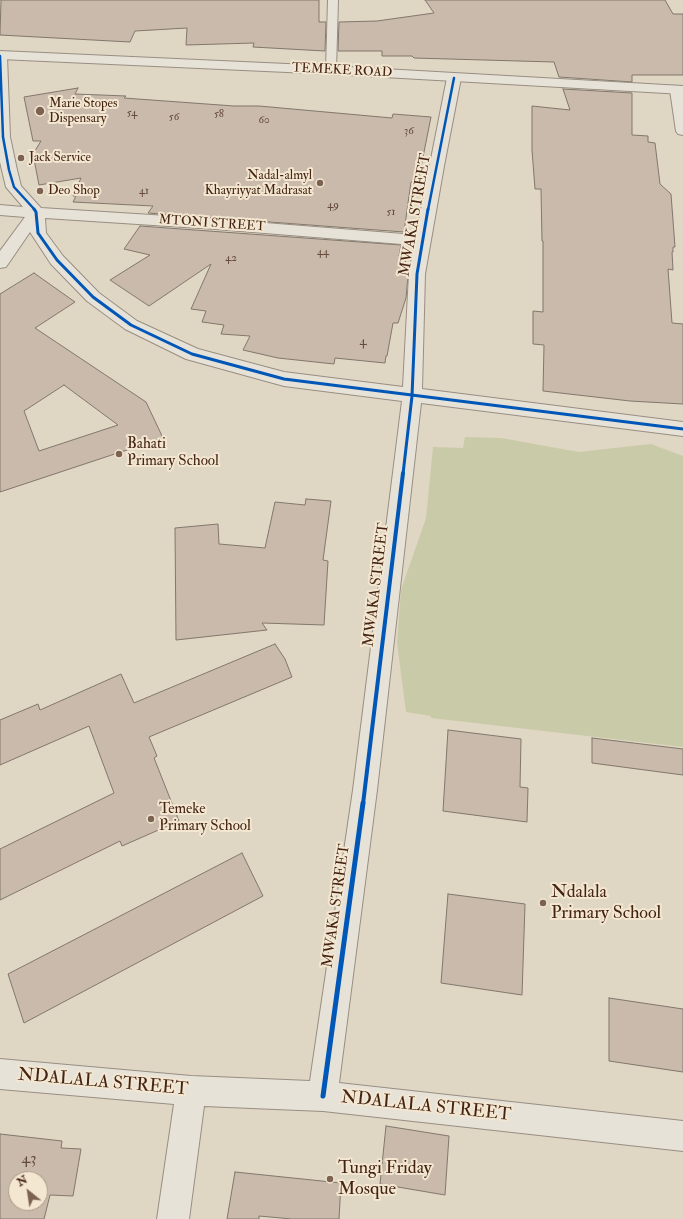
<!DOCTYPE html>
<style>
body{margin:0}
#map{position:relative;width:683px;height:1219px;overflow:hidden;background:#e0d6c4;font-family:"IM FELL Double Pica",serif}
canvas{display:block}
.north{position:absolute;left:8px;top:1171px;width:40px;height:40px;box-sizing:border-box;background:#f3e7d1;border:1px solid #ad9985;border-radius:50%;rotate:330deg;font-size:11px;font-weight:700;line-height:16px;text-align:center;color:#442313}
.north::after{content:'';display:block;margin:auto;width:14px;height:18px;background:#7b6251;clip-path:polygon(50% 0,100% 100%,50% 72%,0 100%)}
</style>
<div id="map">
<canvas width="683" height="1219"></canvas>
<div class="north">N</div>
</div>
<script>
const ctx = document.querySelector('canvas').getContext('2d');
ctx.lineJoin = 'round';
function fillPath(path, color) {
  ctx.fillStyle = color;
  ctx.fill(path, 'evenodd');
}
function poly(rows) {
  const path = new Path2D();
  for (const r of rows) {
    path.moveTo(r[0], r[1]);
    for (let i = 2; i < r.length; i += 2) path.lineTo(r[i], r[i + 1]);
  }
  return path;
}
function trace(path, color, width, dash) {
  ctx.strokeStyle = color;
  ctx.lineWidth = width;
  ctx.lineCap = dash ? 'butt' : 'round';
  ctx.setLineDash(dash || []);
  ctx.stroke(path);
}
function write(font, color, halo, rows, align = 'center') {
  ctx.font = font + ' "IM FELL Double Pica",serif';
  ctx.lineWidth = 4;
  ctx.setLineDash([]);
  ctx.textBaseline = 'middle';
  ctx.strokeStyle = halo;
  ctx.fillStyle = color;
  for (const [text, x, y, turn = 0] of rows) {
    ctx.save();
    ctx.translate(x, y);
    ctx.rotate((+turn || 0) * Math.PI / 180);
    ctx.textAlign = isNaN(turn) ? turn : align;
    if (halo) ctx.strokeText(text, 0, 0);
    ctx.fillText(text, 0, 0);
    ctx.restore();
  }
}
const green = poly([
 [465,437,501,438,579,452,651,444,683,456,683,747,431,718,431,716,406,712,397,643,401,590,426,518,433,447,463,448]
]);
const building = poly([
 [1,0,319,0,319,22,326,22,325,51,253,47,254,43,186,45,187,28,135,31,130,42,0,35,1,0],
 [425,0,665,0,673,14,683,14,683,75,632,75,632,82,559,77,554,62,414,58,412,56,382,56,382,51,338,51,339,22,377,21,434,13,425,0],
 [78,88,75,94,126,96,124,98,234,106,259,106,392,118,393,114,431,117,418,182,411,182,404,232,148,213,153,206,73,202,76,196,73,196,81,178,39,185,33,154,41,141,33,141,24,97,78,88],
 [563,89,632,93,632,135,648,136,648,142,655,143,660,184,671,194,675,247,673,247,673,252,672,252,673,270,668,269,672,323,683,324,683,404,630,401,543,391,544,345,533,344,533,311,543,312,543,241,542,241,541,189,535,189,532,150,532,106,570,110,563,89],
 [140,226,401,245,399,256,406,257,405,265,409,265,406,298,398,323,393,323,387,356,386,356,385,363,335,358,334,364,278,358,243,350,250,336,221,334,224,325,202,322,206,311,191,309,211,264,149,306,110,280,150,255,124,249,140,226],
 [34,273,75,302,35,328,146,402,163,438,0,492,0,294,34,273],
 [64,385,118,425,39,451,24,411,64,385],
 [306,499,331,501,323,560,328,561,324,625,262,623,267,630,176,640,175,528,218,524,219,544,265,548,275,502,305,505,306,499],
 [275,644,285,659,292,677,149,737,157,756,154,758,179,821,122,846,120,841,0,900,0,849,114,793,89,726,0,765,0,720,38,704,40,710,121,674,134,703,275,644],
 [448,730,521,739,520,787,528,788,527,822,443,811,448,730],
 [592,738,683,749,683,775,592,763,592,738],
 [242,853,263,896,24,1023,8,974,242,853],
 [448,894,525,904,522,995,441,983,448,894],
 [609,998,683,1009,683,1072,609,1061,609,998],
 [386,1126,449,1136,445,1195,380,1184,386,1126],
 [0,1134,62,1141,61,1148,81,1149,73,1196,50,1195,44,1219,0,1219,0,1134],
 [16,1179,40,1179,40,1203,16,1203,16,1179],
 [235,1172,341,1183,339,1219,292,1219,259,1216,259,1219,227,1219,235,1172]
]);
const service = poly([
 [328,0,338,0,336,70,331,73,326,70,328,0]
]);
const minor = poly([
 [0,52,5,53,7,56,10,137,17,170,21,186,41,208,215,219,416,235,447,78,449,75,454,74,459,75,461,78,444,166,425,274,422,389,683,422,683,436,421,403,377,790,339,1083,683,1121,683,1151,323,1111,204,1106,189,1219,157,1219,174,1104,0,1089,0,1059,191,1076,310,1081,353,790,402,401,284,386,186,359,125,329,87,301,51,264,30,232,6,267,0,268,0,251,25,217,0,215,0,205,23,207,6,187,0,162,0,52],
 [45,218,215,229,414,245,409,274,403,387,284,372,198,349,137,321,99,293,63,256,46,233,45,218],
 [677,86,683,89,683,135,678,134,676,131,670,90,672,87,677,86]
]);
const tertiary = poly([
 [0,51,331,66,683,86,683,94,331,74,0,59,0,51]
]);
const cyclewayFar3 = poly([
 [0,56,3,137,9,170,14,187,35,210],
 [428,210,454,78]
]);
const cyclewayFar2 = poly([
 [34,209,36,212,38,233,57,260,93,297,131,325,192,354,284,379,683,429],
 [403,474,412,396,417,274,428,209]
]);
const cyclewayFar1 = poly([
 [363,804,403,473]
]);
const cycleway = poly([
 [323,1096,363,803]
]);
const markers = [
 [40,111,5,"#7b6251"],
 [21,158,4,"#7b6251"],
 [320,183,4,"#7b6251"],
 [40,191,4,"#7b6251"],
 [119,454,4,"#7b6251"],
 [151,819,4,"#7b6251"],
 [543,903,4,"#7b6251"],
 [330,1179,4,"#7b6251"]
];
const farNumbernames = [
 ["54",132,114],
 ["58",219,115],
 ["56",174,118],
 ["60",264,121],
 ["36",409,132],
 ["41",144,192],
 ["49",333,206],
 ["51",391,213],
 ["44",323,253],
 ["42",231,259]
];
const farStreetnames = [
 ["TEMEKE ROAD",342,71,3],
 ["MTONI STREET",212,224,4]
];
const farPoinames = [
 ["Marie Stopes",49,104],
 ["Dispensary",49,119],
 ["Jack Service",29,158],
 ["Nadal-almyl",312,176,"right"],
 ["Khayriyyat Madrasat",312,191,"right"],
 ["Deo Shop",48,191]
];
const numberNames = [
 ["4",363,342]
];
const streetNames = [
 ["MWAKA STREET",416,215,-80],
 ["MWAKA STREET",377,585,-83],
 ["MWAKA STREET",337,906,-82]
];
const poiNames = [
 ["Bahati",127,445],
 ["Primary School",127,462],
 ["Temeke",159,810],
 ["Primary School",159,827]
];
const nearNumbernames = [
 ["43",29,1160]
];
const nearPoinames = [
 ["Ndalala",551,893],
 ["Primary School",551,914],
 ["Tungi Friday",338,1169],
 ["Mosque",338,1190]
];
const nearStreetnames = [
 ["NDALALA STREET",103,1083,5],
 ["NDALALA STREET",426,1107,6]
];
fillPath(green, '#c9caa7');
fillPath(building, '#c9baab');
trace(building, '#81776b', 1);
trace(service, '#988e82', 2);
trace(minor, '#988e82', 2);
trace(tertiary, '#988e82', 2);
fillPath(service, '#e7e2d8');
fillPath(minor, '#e7e2d8');
fillPath(tertiary, '#e7e2d8');
trace(cyclewayFar3, '#0057b8', 2.5);
trace(cyclewayFar2, '#0057b8', 3);
trace(cyclewayFar1, '#0057b8', 4);
trace(cycleway, '#0057b8', 5);
for (const [x, y, r, color] of markers) {
  const dot = new Path2D();
  dot.arc(x, y, r, 0, 2 * Math.PI);
  ctx.fillStyle = color;
  ctx.fill(dot);
  trace(dot, '#f3e7d1', 1.5);
}
write('11px', '#654939', null, farNumbernames);
write('13px', '#442313', '#f3e7d1', farStreetnames);
write('13px', '#442313', '#f3e7d1', farPoinames, 'left');
write('13px', '#654939', null, numberNames);
write('15px', '#442313', '#f3e7d1', streetNames);
write('15px', '#442313', '#f3e7d1', poiNames, 'left');
write('16px', '#654939', null, nearNumbernames);
write('18px', '#442313', '#f3e7d1', nearPoinames, 'left');
write('18px', '#442313', '#f3e7d1', nearStreetnames);
</script>
